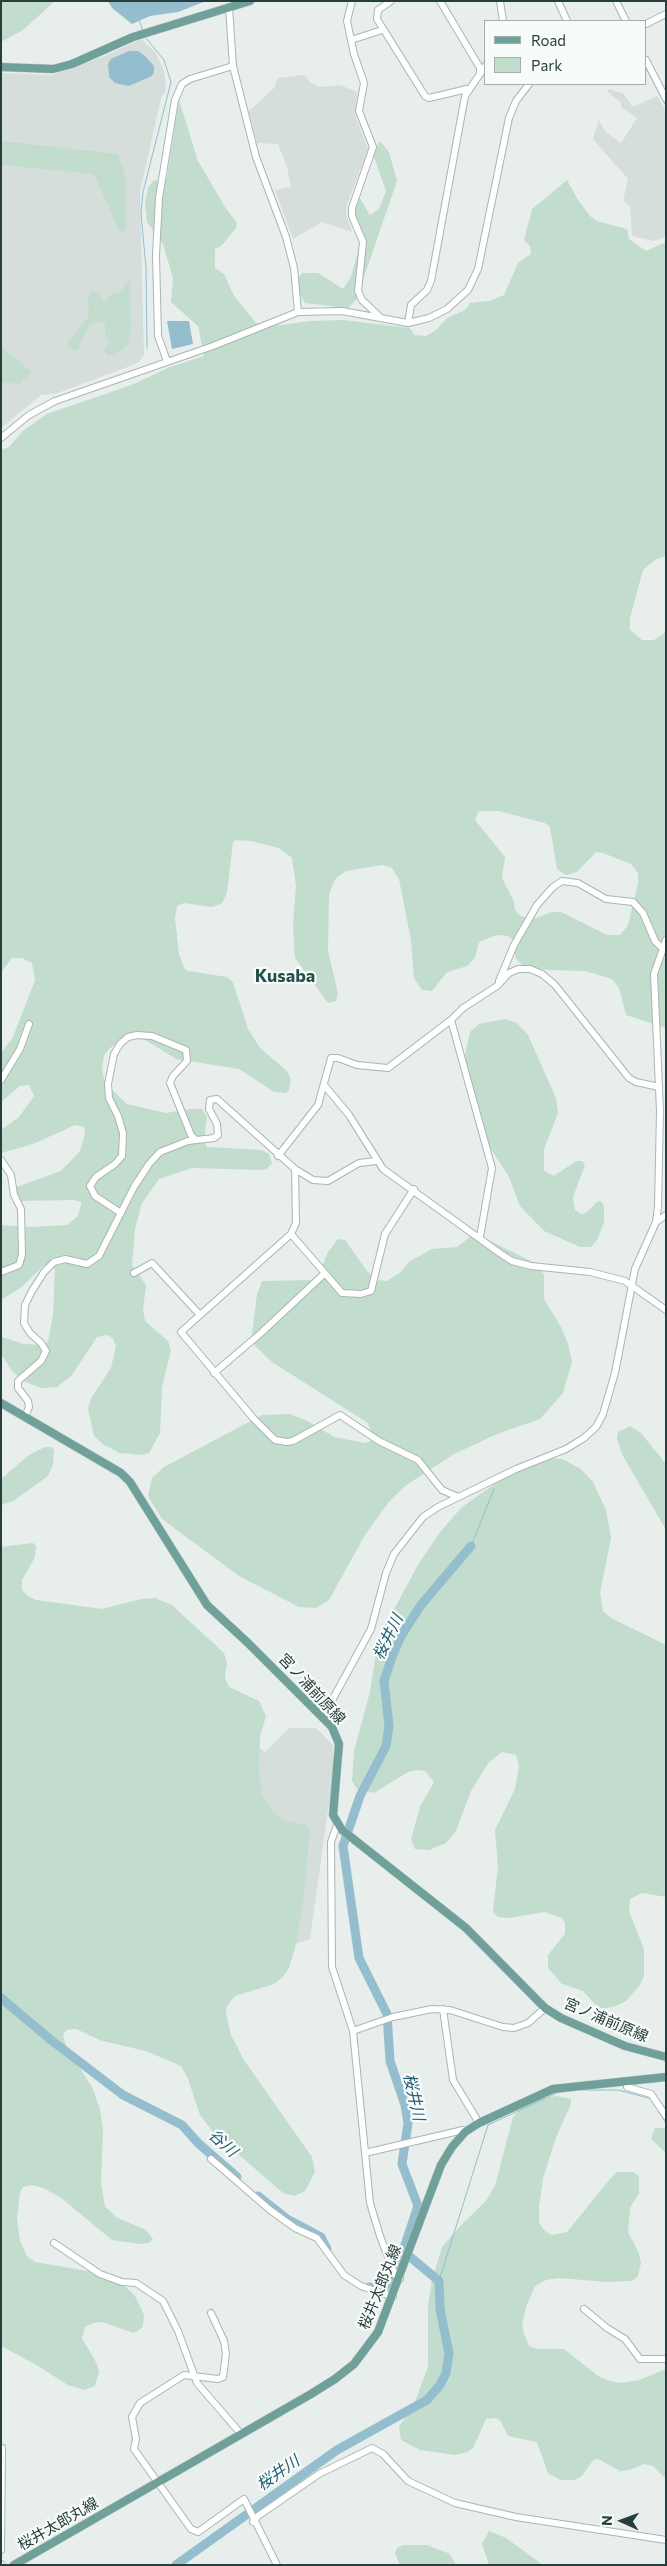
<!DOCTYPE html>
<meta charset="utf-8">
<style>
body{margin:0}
#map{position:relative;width:667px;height:2566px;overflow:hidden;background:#e7eeec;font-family:Commissioner,sans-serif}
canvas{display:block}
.frame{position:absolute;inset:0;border:2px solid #263f3c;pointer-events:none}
.legend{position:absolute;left:484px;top:20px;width:162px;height:65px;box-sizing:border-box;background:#f7fbf9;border:1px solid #a3b0ad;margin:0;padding:6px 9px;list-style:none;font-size:15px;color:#263f3c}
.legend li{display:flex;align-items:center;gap:10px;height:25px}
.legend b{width:25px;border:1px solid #a3b0ad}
.north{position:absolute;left:597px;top:2496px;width:50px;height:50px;-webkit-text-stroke:4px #f7fbf9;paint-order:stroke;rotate:272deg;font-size:14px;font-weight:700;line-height:20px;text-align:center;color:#263f3c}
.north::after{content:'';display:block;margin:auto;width:18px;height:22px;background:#263f3c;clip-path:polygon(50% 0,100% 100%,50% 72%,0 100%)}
</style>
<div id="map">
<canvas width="667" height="2566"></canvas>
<div class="frame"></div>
<ul class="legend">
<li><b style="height:6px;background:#6fa09a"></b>Road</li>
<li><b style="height:14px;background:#c2ddcd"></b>Park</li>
</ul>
<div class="north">N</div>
</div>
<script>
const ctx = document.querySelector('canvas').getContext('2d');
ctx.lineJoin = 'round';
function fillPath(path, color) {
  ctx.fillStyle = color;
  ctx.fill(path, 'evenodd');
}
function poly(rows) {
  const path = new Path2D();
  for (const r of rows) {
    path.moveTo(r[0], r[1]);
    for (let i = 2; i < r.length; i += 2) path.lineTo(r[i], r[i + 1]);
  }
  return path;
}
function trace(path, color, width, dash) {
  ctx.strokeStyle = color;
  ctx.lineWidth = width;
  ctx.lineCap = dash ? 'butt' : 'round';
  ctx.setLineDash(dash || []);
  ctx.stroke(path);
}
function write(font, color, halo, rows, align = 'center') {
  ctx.font = font + ' Commissioner,"Noto Sans JP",sans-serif';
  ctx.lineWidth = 4.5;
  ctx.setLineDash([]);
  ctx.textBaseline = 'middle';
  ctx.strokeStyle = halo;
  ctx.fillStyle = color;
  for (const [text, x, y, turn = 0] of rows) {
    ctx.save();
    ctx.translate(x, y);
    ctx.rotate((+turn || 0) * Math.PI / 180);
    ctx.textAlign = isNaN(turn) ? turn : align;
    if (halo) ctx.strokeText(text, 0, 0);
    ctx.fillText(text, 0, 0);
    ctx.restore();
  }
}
const built = poly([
 [141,39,155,52,164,70,166,90,161,98,140,192,144,355,138,363,122,369,55,394,41,395,1,428,1,73,52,75,102,57],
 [304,75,311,83,320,87,340,85,357,92,355,115,368,149,347,205,346,214,352,232,322,222,293,239,275,190,291,187,287,167,278,144,257,143,249,111,274,88,278,78],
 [609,89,624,94,633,107,657,96,666,111,666,237,654,241,632,236,630,206,623,201,628,179,593,139,599,120,605,131,621,143,637,118,622,108,621,103,607,91],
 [289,1728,316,1728,333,1745,333,1774,310,1939,253,1958,247,1737,265,1752]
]);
const green = poly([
 [1,1,55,1,23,30,1,42],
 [179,100,198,161,225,207,237,223,236,228,222,245,215,249,215,268,224,274,234,296,256,323,281,325,310,321,343,320,410,328,414,335,426,336,436,330,447,318,465,310,470,303,489,301,504,295,518,263,531,254,530,246,524,240,532,209,567,180,578,200,590,216,597,221,627,229,629,239,646,251,666,242,666,556,656,559,643,570,630,618,630,630,642,640,654,640,666,632,666,1028,626,1015,619,988,612,979,585,971,548,970,523,966,516,959,513,940,508,936,497,935,483,940,479,942,475,958,467,966,447,972,432,991,422,990,414,978,411,940,399,879,391,867,382,865,346,871,336,878,332,886,329,895,328,951,338,993,336,1001,328,1003,295,958,293,924,296,886,292,858,279,848,251,841,236,840,233,842,227,893,222,903,212,907,184,903,177,906,175,918,179,954,184,968,188,971,227,977,233,982,248,1029,260,1048,287,1071,291,1079,289,1090,286,1093,274,1092,239,1069,176,1059,147,1041,137,1037,122,1039,109,1049,104,1056,102,1069,105,1083,127,1104,166,1113,191,1109,202,1109,207,1117,204,1140,207,1147,262,1150,269,1154,272,1163,267,1169,260,1170,192,1168,159,1179,142,1203,135,1229,132,1265,146,1285,143,1310,145,1321,168,1341,171,1350,162,1387,160,1433,149,1453,141,1455,120,1453,104,1445,94,1436,88,1409,91,1398,111,1368,116,1346,113,1338,107,1335,97,1337,72,1375,57,1387,41,1388,23,1381,12,1371,1,1354,1,1337,24,1344,44,1345,48,1341,53,1315,55,1270,52,1265,43,1266,23,1286,1,1300,1,1225,31,1227,67,1225,78,1216,81,1205,81,1202,74,1200,18,1201,14,1188,61,1171,80,1151,85,1134,84,1127,75,1125,33,1144,1,1153,1,1130,19,1117,34,1096,29,1085,20,1086,1,1102,1,1053,13,1037,35,980,32,963,22,958,12,958,1,972,1,450,9,447,24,430,47,414,134,384,170,367,204,356,198,326,171,302,173,278,163,244,147,222,145,203,148,188,153,181,167,178],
 [479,811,498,811,545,823,550,827,557,869,566,875,577,872,596,852,603,853,631,864,638,873,638,883,628,925,620,935,607,935,561,912,552,912,533,919,521,916,515,910,514,902,502,878,505,857,475,820],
 [1,141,118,154,125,175,126,230,120,232,94,174,1,165],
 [380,141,389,152,397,181,356,300,348,308,305,303,298,291,298,279,302,273,318,273,343,289,351,277,361,241,349,218,358,195,370,215,379,209,386,191,373,154],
 [130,279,131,331,129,342,123,349,109,356,103,351,109,341,105,336,105,321,90,325,85,332,79,348,74,351,67,343,89,316,88,299,91,291,99,293,105,303,112,293,119,293],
 [1,346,31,372,20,384,1,382],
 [506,1019,517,1023,528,1035,556,1098,558,1113,544,1149,544,1171,554,1176,576,1161,582,1161,585,1165,573,1197,575,1210,581,1214,586,1213,598,1201,602,1202,604,1207,604,1222,597,1240,591,1247,580,1247,544,1231,520,1206,509,1177,491,1149,473,1110,465,1055,470,1032,479,1024],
 [480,1236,537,1264,544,1275,544,1299,561,1327,568,1344,572,1362,563,1393,540,1419,497,1434,454,1454,405,1486,388,1503,365,1535,329,1600,316,1608,299,1607,239,1576,162,1519,148,1496,152,1478,164,1467,262,1415,289,1414,308,1421,334,1437,365,1443,374,1440,368,1423,272,1362,255,1346,252,1334,257,1294,262,1281,311,1280,318,1276,328,1252,338,1239,345,1240,367,1271,377,1280,387,1281,401,1272,410,1261,432,1249,457,1247,470,1237],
 [630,1426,641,1433,666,1464,666,1530,623,1456,617,1439,618,1432],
 [45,1447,51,1447,54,1450,53,1465,48,1476,13,1501,1,1505,1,1479,29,1455],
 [540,1458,562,1459,581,1469,593,1482,606,1510,611,1538,600,1593,603,1611,611,1618,666,1645,666,1897,642,1893,630,1899,629,1911,644,1949,644,1976,640,1985,626,2001,616,2006,603,2009,594,2003,583,1991,562,1984,548,1968,548,1955,565,1934,565,1923,562,1918,545,1912,509,1918,498,1917,493,1912,498,1866,495,1830,515,1789,519,1765,516,1755,502,1752,489,1762,471,1791,456,1831,446,1843,429,1850,415,1849,411,1839,420,1807,434,1782,425,1771,417,1770,408,1772,374,1793,357,1789,352,1781,354,1751,370,1692,378,1639,419,1563,441,1531,462,1507,513,1471],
 [33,1543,36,1546,35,1557,22,1580,22,1590,28,1596,36,1600,102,1609,141,1599,155,1598,172,1605,224,1653,227,1663,225,1678,229,1687,259,1701,266,1716,260,1737,259,1768,262,1796,274,1813,285,1820,306,1825,310,1829,303,1904,295,1948,289,1968,283,1977,274,1984,235,1996,227,2006,226,2013,231,2035,244,2060,312,2157,315,2172,305,2191,295,2196,283,2193,214,2133,200,2115,188,2079,181,2066,146,2051,102,2041,76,2029,66,2030,63,2036,67,2048,92,2087,100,2109,103,2130,101,2184,105,2206,116,2217,146,2230,153,2239,149,2243,140,2244,112,2240,60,2197,43,2188,31,2185,23,2187,20,2192,17,2218,20,2241,27,2256,35,2262,99,2273,119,2280,135,2296,144,2315,143,2326,138,2331,133,2333,103,2322,93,2323,85,2327,82,2338,97,2364,99,2372,95,2386,84,2390,68,2385,38,2366,1,2346,1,1547],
 [556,2096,571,2099,571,2104,557,2135,543,2178,539,2207,539,2223,545,2231,552,2235,567,2232,610,2179,617,2172,633,2172,639,2176,639,2193,630,2208,628,2232,639,2253,641,2263,638,2276,632,2281,608,2282,558,2278,546,2280,535,2286,526,2307,522,2325,524,2334,529,2346,537,2349,564,2349,598,2376,610,2381,621,2383,639,2380,666,2369,666,2479,653,2466,644,2464,629,2470,620,2471,598,2459,593,2460,582,2476,575,2480,560,2480,548,2473,537,2442,508,2436,500,2420,496,2418,486,2419,473,2448,467,2452,455,2455,420,2450,401,2440,399,2426,413,2407,428,2367,428,2306,432,2280,442,2247,461,2225,486,2201,495,2186,513,2117,523,2106,537,2099],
 [655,2128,666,2128,666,2153,651,2139],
 [489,2531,506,2538,543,2565,489,2565,482,2544],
 [403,2545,427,2545,450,2554,456,2565,400,2565,395,2553,397,2548]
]);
const water = poly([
 [108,1,206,1,178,12,150,16,132,24,112,8],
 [129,51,138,51,145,56,154,66,154,72,152,76,129,86,115,83,109,77,108,64,111,59],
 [167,321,189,321,193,344,172,349]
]);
const stream = poly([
 [139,20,143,31],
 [145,37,164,60,171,82,143,192,141,213,146,268,147,348],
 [646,68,666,106],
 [471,1546,494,1489],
 [582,2090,618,2090,652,2099],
 [658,2109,666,2124],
 [439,2281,488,2125,557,2093,568,2091]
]);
const river = poly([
 [1,1998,51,2040,123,2095,182,2125,198,2143,237,2177],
 [258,2196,287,2219,321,2237,327,2249],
 [369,2287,380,2289,385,2287,403,2251,418,2206,402,2164,408,2123,405,2105,390,2061,387,2014,359,1958,343,1846,360,1796,386,1746,389,1726,384,1681,392,1657,401,1636,421,1605,471,1546],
 [176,2565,337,2450,427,2400,440,2385,446,2373,449,2353,440,2309,439,2281,403,2251]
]);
const minor = poly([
 [352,1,347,21,354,54,364,83,359,111,373,147,352,208,352,216,363,242,358,291,362,300,381,318],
 [391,1,378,10,377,19,425,96,429,98,467,89],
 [440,1,480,68,480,73],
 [500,1,503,21],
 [558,1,567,21],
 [616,1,626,21],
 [229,7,233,66,256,157,286,237,294,268,298,312],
 [646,24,666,14],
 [351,40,382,30],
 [646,60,666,99],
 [408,323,411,305,427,290,431,281,465,96,486,65],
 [167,361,158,336,156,255,159,198,175,100,182,84,190,79,233,66],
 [1,438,29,415,55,401,213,346,298,312,342,311,408,323,429,318,447,309,468,290,478,269,509,118,516,101,529,84],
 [499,981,514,945,537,905,553,887,562,881,578,883,606,899,633,902,643,913,655,941,662,948],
 [451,1020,492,1168,480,1237],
 [1,1080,20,1049,29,1024],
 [325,1086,349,1115,383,1169,501,1254,512,1261,531,1266,590,1272,625,1281,666,1310],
 [278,1156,318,1105,331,1058,338,1058,357,1065,388,1068,451,1020,463,1008,497,986,509,973,518,969,530,969,542,974,555,985,629,1078,636,1082,659,1087],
 [1,1160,11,1175,14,1195,21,1209,22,1255,19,1265,1,1272],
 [295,1169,296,1223,291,1234,181,1332,254,1419,275,1440,287,1442,293,1441,340,1415,379,1441,418,1460,442,1490,458,1497],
 [121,1213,95,1196,90,1186,96,1177,115,1164,122,1156,123,1133,118,1116,109,1098,108,1084,114,1054,120,1044,128,1037,137,1035,152,1036,186,1050,187,1061,173,1076,170,1083,191,1135,195,1139],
 [656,1222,666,1215],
 [291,1234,342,1293,361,1294,371,1291,385,1234,414,1189],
 [134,1273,152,1263,200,1315],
 [214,1373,261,1333,325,1273],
 [25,1417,29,1407,28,1401,18,1388,18,1381,41,1361,46,1351,41,1343,30,1333,24,1323,25,1305,32,1291,44,1272,54,1262,65,1259,87,1264,99,1256,134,1187,149,1164,160,1152,188,1141,214,1138,218,1135,217,1124,209,1109,210,1100,217,1099,295,1169,313,1180,328,1181,359,1163,376,1161],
 [323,1717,371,1629,386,1573,394,1554,423,1517,438,1507,516,1469,566,1449,584,1438,596,1427,603,1414,615,1373,635,1269,656,1222,658,1207,660,1111,654,974,666,940],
 [337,1825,331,1842,332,1967,353,2031,370,2203,380,2236,395,2275,400,2279],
 [443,2009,453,2080,479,2123],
 [353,2031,393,2017,432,2009,450,2010,503,2027,514,2028,528,2023,545,2008],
 [626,2081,627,2087,651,2094,666,2116],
 [365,2153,463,2130,465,2132],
 [211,2159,270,2210,295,2228,317,2238,344,2275,361,2286,393,2297],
 [54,2243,100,2274,122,2282,136,2283,163,2301,178,2331,197,2383,241,2434],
 [584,2309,607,2328,625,2339,640,2359,666,2359],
 [211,2313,224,2341,226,2354,223,2377,218,2379,184,2375,140,2403,132,2417,136,2439,134,2449,191,2529,198,2532,244,2499,277,2565],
 [253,2522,258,2516,319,2474,372,2448,383,2454,408,2481,455,2503,516,2517,666,2540],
 [1,2550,2,2448],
 [1,2564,1,2565]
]);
const major = poly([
 [1,67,53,69,72,64,133,37,250,1],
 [1,1403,121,1473,130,1482,207,1605,248,1643,332,1727,339,1744,333,1815,342,1830,466,1928,545,2008,561,2018,625,2046,666,2057],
 [14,2565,311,2394,335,2379,354,2364,378,2332,441,2165,452,2147,465,2132,479,2123,553,2089,666,2077]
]);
const streetNames = [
 ["宮ノ浦前原線",312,1689,47],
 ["宮ノ浦前原線",606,2020,23],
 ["桜井太郎丸線",380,2287,-68],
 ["桜井太郎丸線",58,2524,-30]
];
const waterNames = [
 ["桜井川",388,1637,-64],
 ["桜井川",414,2097,77],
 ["谷川",223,2143,42],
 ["桜井川",278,2473,-35]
];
const quarterNames = [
 ["Kusaba",285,976]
];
fillPath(built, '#d5dedb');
fillPath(green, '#c2ddcd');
fillPath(water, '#94bece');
trace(stream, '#94bece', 1);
trace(river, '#94bece', 9);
trace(minor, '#a9b6b4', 8);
trace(major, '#c2c9c8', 9);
trace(minor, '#fff', 6);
trace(major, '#6fa09a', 8);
write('15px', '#263f3c', '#f7fbf9', streetNames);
write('italic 16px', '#245f78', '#f7fbf9', waterNames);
write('bold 18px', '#23514b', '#f7fbf9', quarterNames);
</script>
